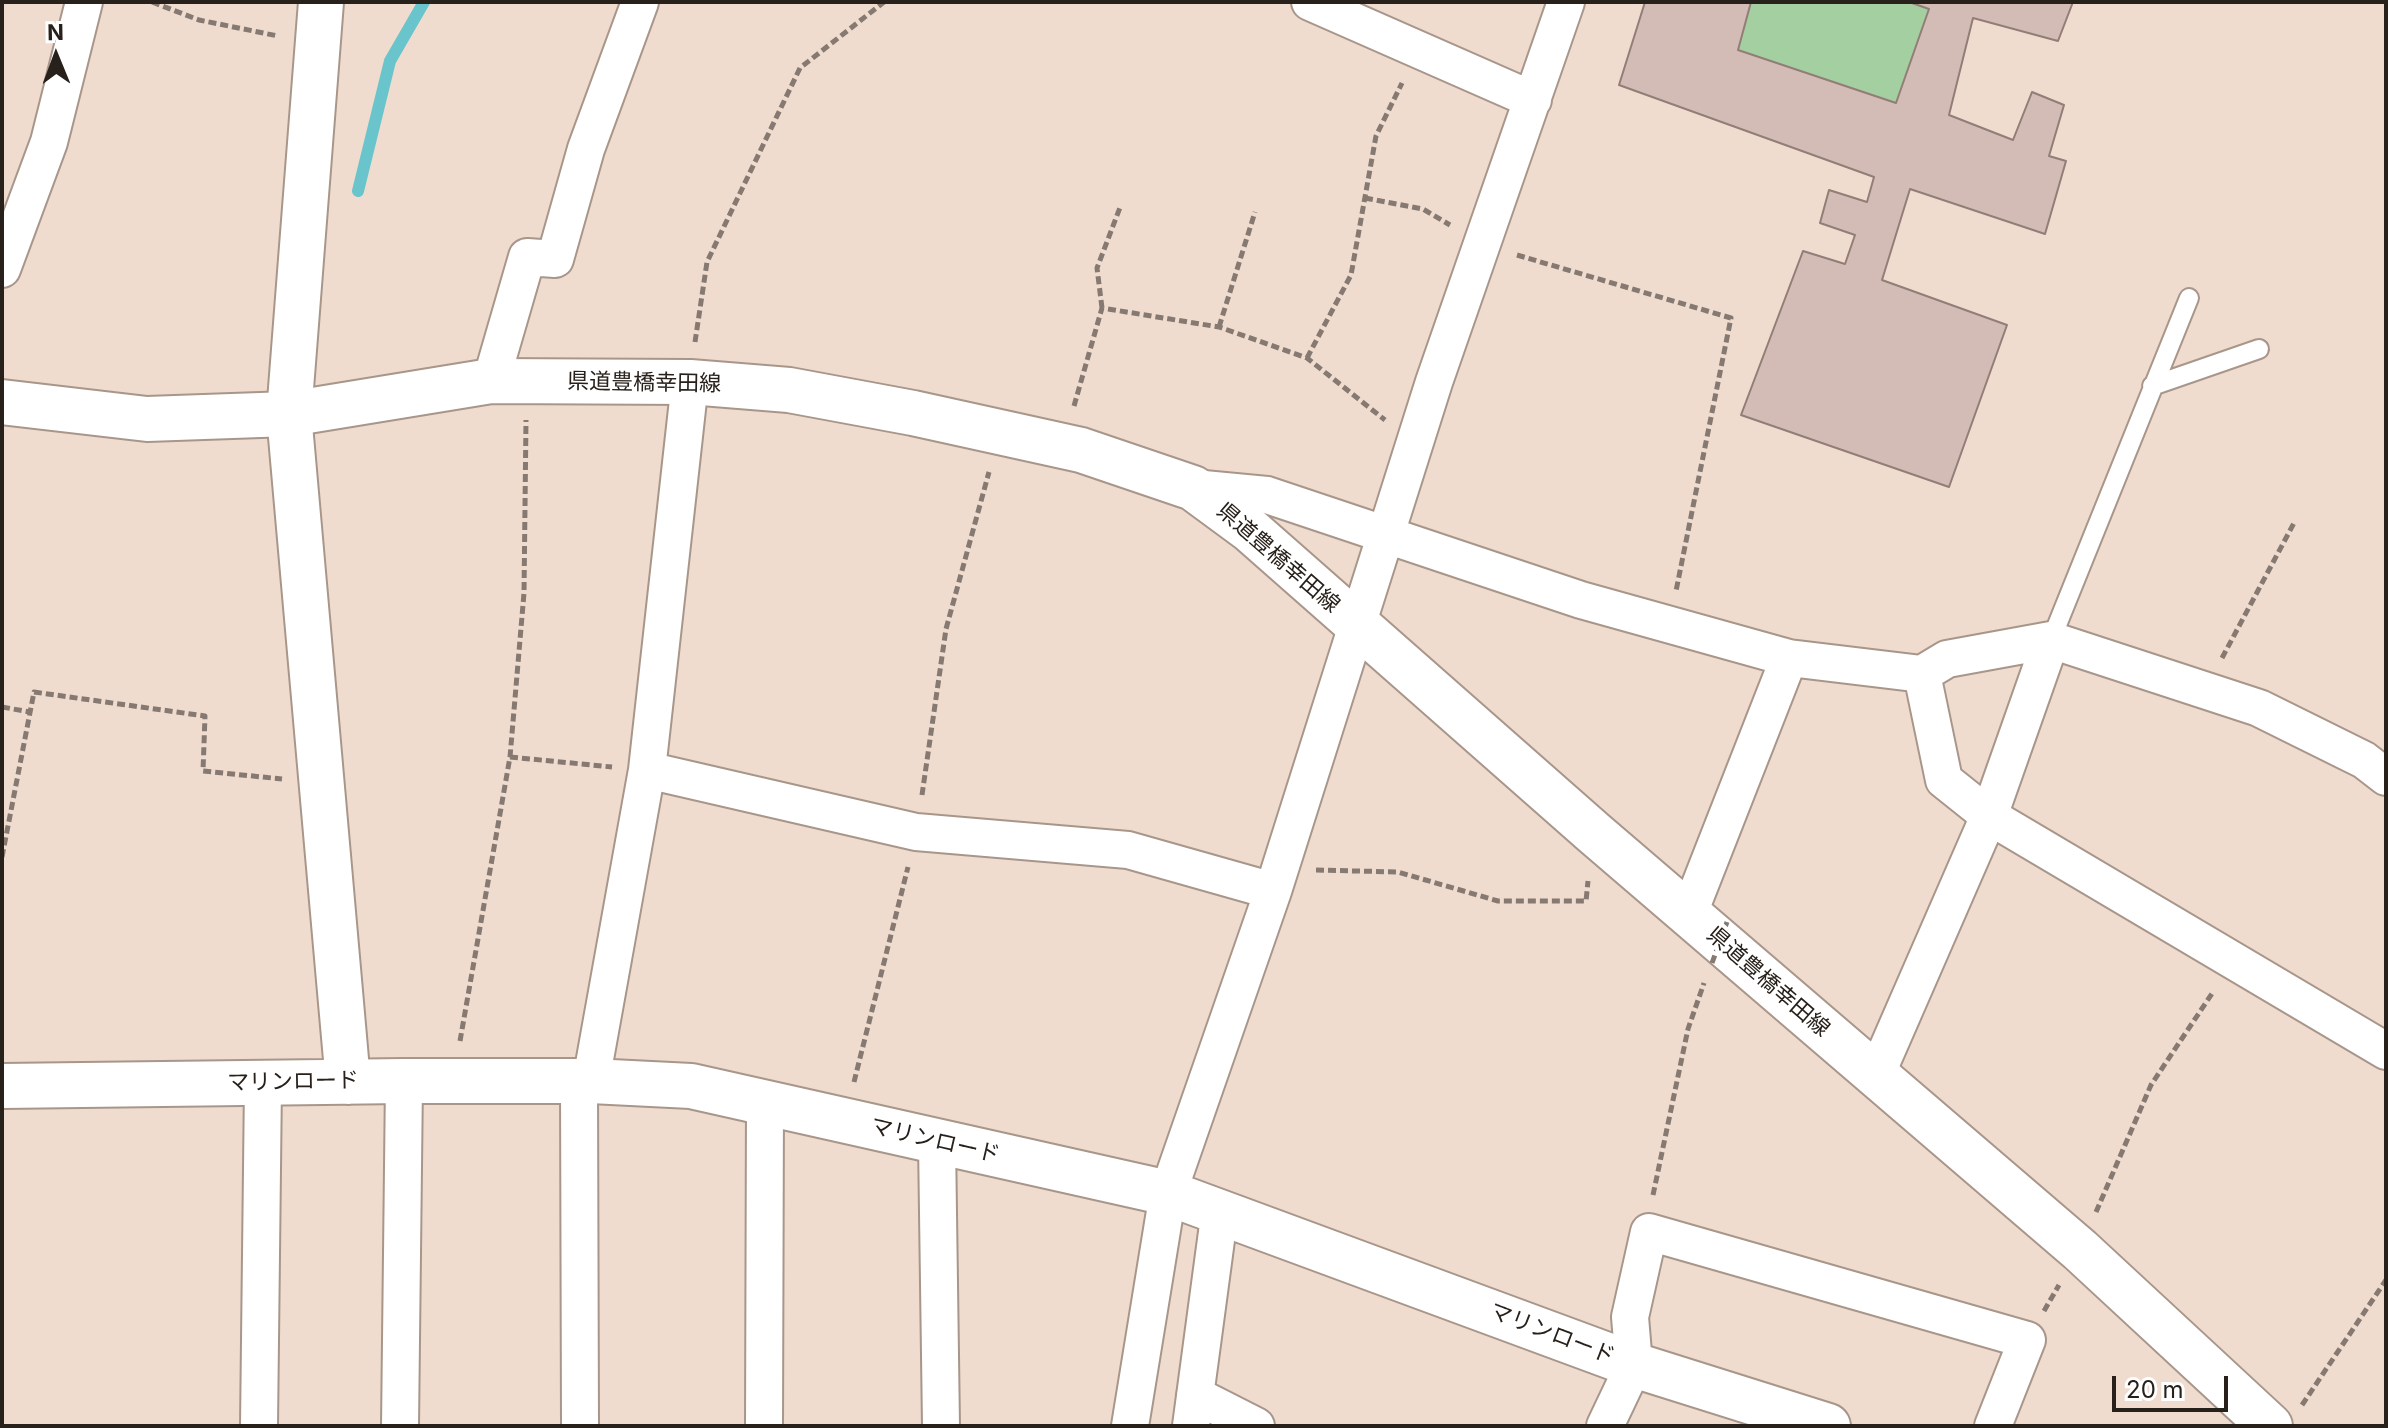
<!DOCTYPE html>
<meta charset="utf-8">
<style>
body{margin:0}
#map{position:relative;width:2388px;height:1428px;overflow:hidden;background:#efdccf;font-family:Inter,sans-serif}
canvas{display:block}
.frame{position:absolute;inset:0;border:4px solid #27201b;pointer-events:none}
.north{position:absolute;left:16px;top:16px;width:80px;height:80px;-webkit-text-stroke:6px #fff;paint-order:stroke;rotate:359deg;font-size:22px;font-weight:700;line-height:32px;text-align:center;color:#27201b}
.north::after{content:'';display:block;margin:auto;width:28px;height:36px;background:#27201b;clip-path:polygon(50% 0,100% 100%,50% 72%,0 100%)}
.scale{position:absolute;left:2112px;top:1376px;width:116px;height:36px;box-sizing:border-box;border:4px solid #27201b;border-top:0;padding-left:10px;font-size:24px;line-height:28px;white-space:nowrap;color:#27201b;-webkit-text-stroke:6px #fff;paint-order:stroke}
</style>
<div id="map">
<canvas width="2388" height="1428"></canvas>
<div class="frame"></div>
<div class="north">N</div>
<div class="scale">20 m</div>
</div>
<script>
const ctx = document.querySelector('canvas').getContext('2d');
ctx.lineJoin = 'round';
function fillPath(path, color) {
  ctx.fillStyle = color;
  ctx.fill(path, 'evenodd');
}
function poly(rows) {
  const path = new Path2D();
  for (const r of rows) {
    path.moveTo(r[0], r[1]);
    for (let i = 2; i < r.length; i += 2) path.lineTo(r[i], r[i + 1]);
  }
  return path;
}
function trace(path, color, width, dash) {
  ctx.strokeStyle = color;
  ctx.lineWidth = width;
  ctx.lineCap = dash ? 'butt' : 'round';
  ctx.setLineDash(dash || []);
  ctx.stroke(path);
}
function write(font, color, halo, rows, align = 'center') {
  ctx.font = font + ' Inter,"Noto Sans JP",sans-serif';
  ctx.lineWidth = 8;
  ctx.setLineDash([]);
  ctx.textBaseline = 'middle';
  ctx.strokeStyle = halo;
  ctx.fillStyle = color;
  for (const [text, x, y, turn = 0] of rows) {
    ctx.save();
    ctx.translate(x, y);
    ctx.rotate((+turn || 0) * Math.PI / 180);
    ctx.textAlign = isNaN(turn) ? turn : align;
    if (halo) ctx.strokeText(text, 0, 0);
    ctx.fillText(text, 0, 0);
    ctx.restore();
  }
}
const green = poly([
 [1751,2,1909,2,1929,9,1896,103,1738,51]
]);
const stream = poly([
 [358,191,390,61,424,2]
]);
const building = poly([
 [1645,2,1751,2,1738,50,1896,103,1929,9,1909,2,2073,2,2058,41,1973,18,1949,115,2013,140,2032,92,2064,105,2049,156,2066,161,2045,234,1910,189,1882,280,2007,325,1949,487,1741,415,1803,251,1845,264,1855,235,1820,223,1829,190,1867,202,1874,177,1619,85,1645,2]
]);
const path = poly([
 [152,2,199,20,278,36],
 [1365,198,1423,209,1450,225],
 [1517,255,1731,318,1676,591],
 [1102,308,1097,268,1121,205],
 [1219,327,1255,212],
 [695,342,707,262,800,68,884,2],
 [1307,358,1351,275,1376,136,1402,83],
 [1074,406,1102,308,1219,327,1307,358,1385,420],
 [2222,658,2294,523],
 [2,707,30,712],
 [510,757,612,767],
 [922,795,946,629,989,472],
 [2,857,34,692,205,716,203,771,282,779],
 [1316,870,1398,872,1498,901,1586,901,1588,881],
 [460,1041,510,757,524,593,526,420],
 [854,1082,908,867],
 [1653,1195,1688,1029,1704,983],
 [2096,1212,2151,1085,2213,992],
 [2044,1311,2059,1285],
 [2302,1405,2386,1280]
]);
const service = poly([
 [2152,386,2259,349],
 [2051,640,2189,298]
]);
const minor = poly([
 [1310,2,1533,100],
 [2,269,49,142,84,2],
 [491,381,527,257,555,259,586,149,640,2],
 [1193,488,1267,495,1581,600,1789,658,1922,674,1947,659,2051,640,2259,708,2364,760,2386,777],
 [1922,674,1944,780,1989,816,2386,1051],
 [647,770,916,832,1128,850,1273,891],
 [1689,913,1789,658],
 [1876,1075,1989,816,2051,640],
 [591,1081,647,770,690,382],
 [579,1083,580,1426],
 [937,1141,941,1426],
 [1195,1395,1256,1426],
 [259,1426,263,1083],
 [400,1426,404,1081],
 [764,1426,765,1103],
 [1130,1426,1168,1193,1273,891,1434,382,1566,2],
 [1191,1426,1220,1210],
 [1605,1426,1634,1365,1630,1317,1649,1232,2027,1340,1993,1426]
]);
const tertiary = poly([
 [321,2,289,414,348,1082],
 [2,1086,404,1081,591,1081,691,1086,1168,1193,1634,1365,1828,1426]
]);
const secondary = poly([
 [2,402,147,419,289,414,491,381,690,382,789,390,913,413,1081,450,1193,488,1250,530,1594,833,2080,1250,2270,1426]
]);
const pathBridge = poly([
 [1712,963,1727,922]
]);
const streetNames = [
 ["県道豊橋幸田線",644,383,1],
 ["県道豊橋幸田線",1278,558,41],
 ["県道豊橋幸田線",1768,982,41],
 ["マリンロード",293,1082,-1],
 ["マリンロード",935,1141,13],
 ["マリンロード",1552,1334,21]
];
fillPath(green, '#a3cfa1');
trace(stream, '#69c4cb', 12);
fillPath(building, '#d3bcb6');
trace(building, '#927d77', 2);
trace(service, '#a8968a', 22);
trace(minor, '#a8968a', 40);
trace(tertiary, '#a8968a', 48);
trace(secondary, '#a8968a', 48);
trace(path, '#867971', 5, [8, 4]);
trace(service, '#fff', 18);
trace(minor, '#fff', 36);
trace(tertiary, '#fff', 44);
trace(secondary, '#fff', 44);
trace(pathBridge, '#867971', 5, [8, 4]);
write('22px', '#27201b', '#fff', streetNames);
</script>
